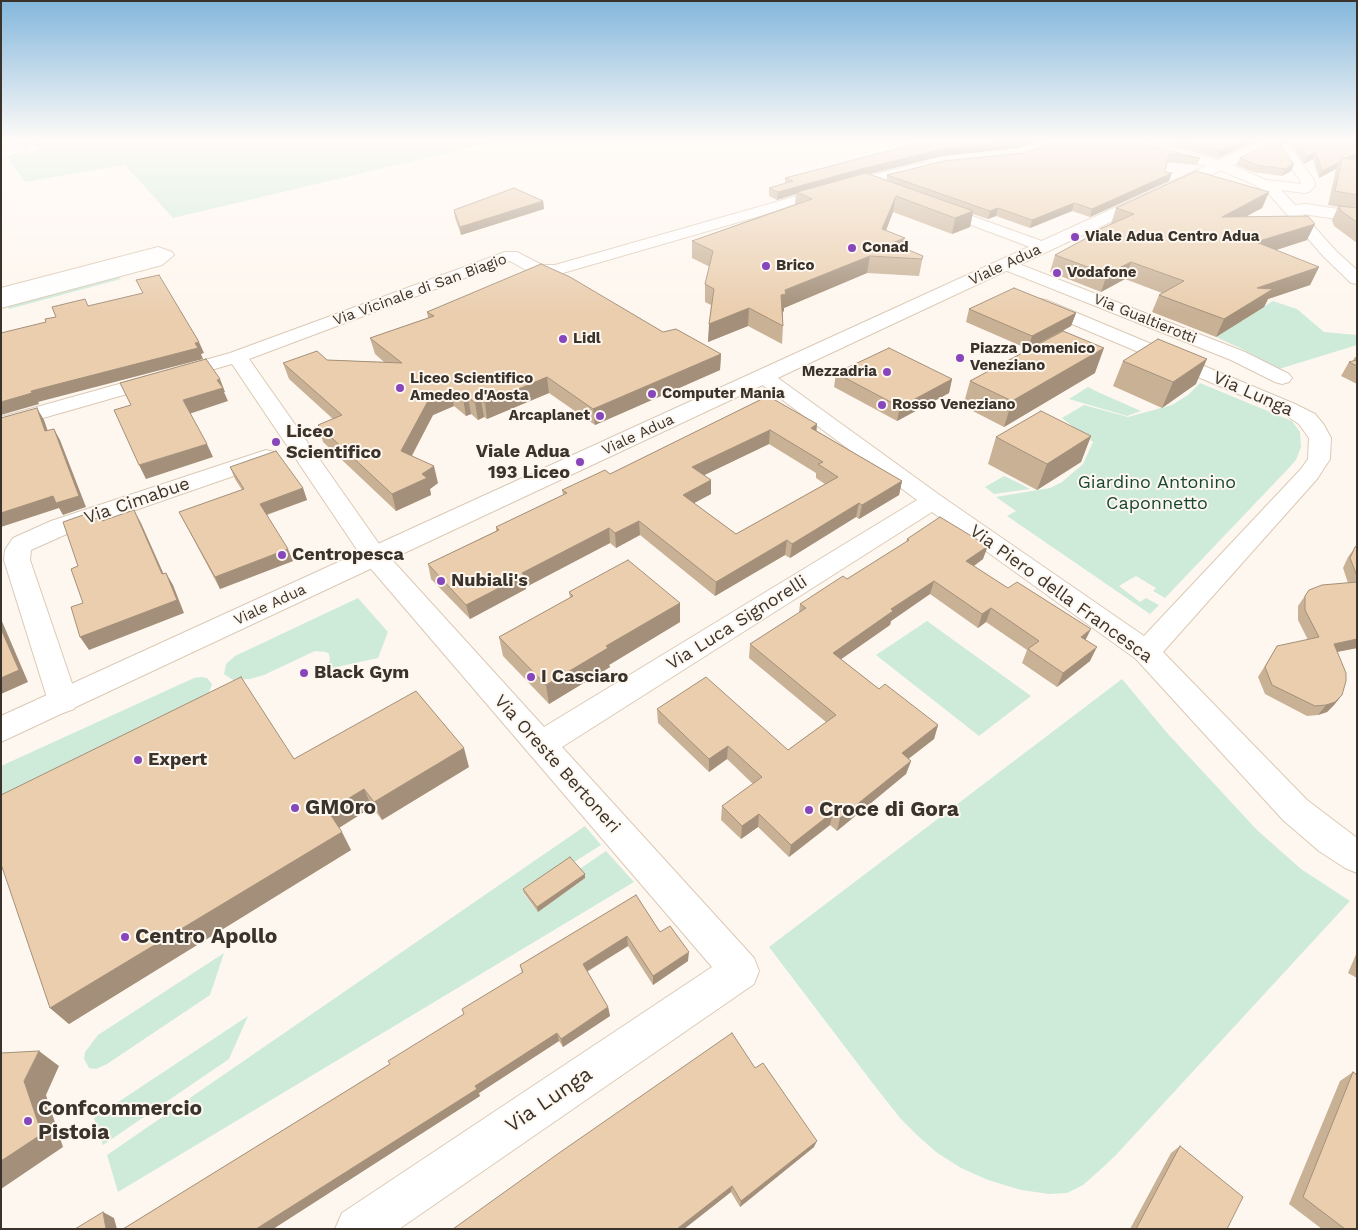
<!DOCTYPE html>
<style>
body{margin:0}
#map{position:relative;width:1358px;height:1230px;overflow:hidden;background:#fef7ef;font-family:"Work Sans",sans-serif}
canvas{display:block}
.frame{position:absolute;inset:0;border:2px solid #3a332b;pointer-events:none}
</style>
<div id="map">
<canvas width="1358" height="1230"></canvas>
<div class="frame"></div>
</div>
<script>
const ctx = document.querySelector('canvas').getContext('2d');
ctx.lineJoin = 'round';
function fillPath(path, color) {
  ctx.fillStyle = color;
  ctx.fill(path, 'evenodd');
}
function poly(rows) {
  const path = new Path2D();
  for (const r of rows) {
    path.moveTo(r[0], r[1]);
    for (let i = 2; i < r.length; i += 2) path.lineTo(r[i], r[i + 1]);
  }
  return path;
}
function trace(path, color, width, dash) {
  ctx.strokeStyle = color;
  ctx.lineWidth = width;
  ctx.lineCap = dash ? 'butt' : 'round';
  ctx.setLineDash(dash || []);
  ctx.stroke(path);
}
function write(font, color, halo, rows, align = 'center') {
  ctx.font = font + ' "Work Sans",sans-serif';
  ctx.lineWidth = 4;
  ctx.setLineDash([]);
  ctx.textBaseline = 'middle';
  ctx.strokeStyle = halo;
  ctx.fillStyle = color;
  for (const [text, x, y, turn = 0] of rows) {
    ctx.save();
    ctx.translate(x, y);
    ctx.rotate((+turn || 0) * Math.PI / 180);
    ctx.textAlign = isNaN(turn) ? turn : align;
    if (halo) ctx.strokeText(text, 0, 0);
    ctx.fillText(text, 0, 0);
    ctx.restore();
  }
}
const green = poly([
 [57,140,502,140,173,218,125,165,25,182,8,158,15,155,40,150,36,144],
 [117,274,121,279,9,309,8,307],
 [1273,301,1297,309,1324,332,1357,335,1357,345,1279,369,1242,349,1216,337,1235,325,1233,317,1242,321],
 [1200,383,1292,421,1300,432,1301,447,1296,460,1287,470,1165,598,1153,591,1156,588,1136,576,1119,586,1140,602,1146,598,1159,605,1150,614,1007,516,1016,511,996,497,1050,488,1062,482,1083,464,1093,442,1062,418,1084,405,1128,417,1172,405,1188,395],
 [1088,387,1100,393,1141,411,1127,416,1069,399],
 [1004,476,1019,483,1030,489,994,494,985,487],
 [358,598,388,632,378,658,323,670,330,661,329,654,326,652,315,651,264,675,250,679,233,680,224,674,226,664,235,656],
 [927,621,1031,696,979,736,876,655],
 [201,677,207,678,212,684,207,699,1,816,1,766,194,678],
 [1122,679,1168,734,1257,830,1301,869,1350,901,1116,1155,1099,1171,1083,1185,1067,1193,1049,1194,1021,1190,988,1180,961,1168,936,1152,918,1136,900,1118,874,1085,769,947],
 [585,826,601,845,524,894,538,912,584,879,578,870,606,851,634,882,118,1192,107,1155],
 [224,953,210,995,107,1064,96,1069,89,1068,84,1059,85,1052,98,1035],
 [248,1016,229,1059,103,1145,94,1118]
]);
const minor = poly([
 [17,140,30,140,25,151,1,159,1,150,15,145,17,140],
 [1113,140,1136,140,1225,162,1266,180,1301,184,1300,180,1277,149,1284,145,1289,146,1314,180,1315,186,1309,192,1304,193,1281,190,1295,205,1307,204,1357,212,1357,222,1303,214,1336,251,1357,270,1357,284,1351,283,1324,257,1269,194,1253,184,1215,168,1114,143,1113,140],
 [925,162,930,163,932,166,930,169,870,184,556,275,533,274,510,261,249,359,384,551,544,727,917,500,757,381,754,377,757,373,764,371,771,373,941,496,1144,636,1301,469,1308,459,1309,438,1299,424,1281,412,1034,308,1031,304,1034,300,1040,299,1046,300,1295,404,1315,414,1324,425,1331,438,1330,459,1317,479,1163,652,1307,800,1357,838,1357,873,1345,868,1319,851,1283,820,1136,659,932,512,562,747,754,958,759,971,754,984,399,1229,335,1229,342,1213,712,967,366,563,232,364,1,430,1,417,230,353,505,252,517,252,542,265,555,265,860,178,925,162],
 [936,203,1050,244,1052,247,1050,250,1044,252,1038,250,931,210,929,207,931,204,936,203],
 [158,247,172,252,174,255,162,265,1,308,1,288,158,247],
 [1006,259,1245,352,1289,374,1292,378,1289,382,1282,384,1275,382,1231,360,1000,268,998,264,1000,260,1006,259],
 [266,450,274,452,277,457,274,462,69,533,31,550,30,560,78,701,74,709,63,713,52,709,48,701,4,560,5,550,13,538,51,521,266,450]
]);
const major = poly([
 [1263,140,1280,140,1279,143,1,742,1,716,1263,140]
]);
const wall = poly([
 [917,140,1041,140,1019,148,942,156,869,174,887,180,887,175,1023,153,1060,140,1200,158,1197,165,1167,162,1165,172,1169,181,1090,217,1072,211,1030,228,996,216,988,219,973,214,970,227,952,234,893,212,886,230,905,238,903,248,923,256,919,276,867,273,784,308,784,311,783,312,783,326,782,344,748,326,708,342,711,305,705,302,705,284,710,267,692,258,692,241,795,204,796,194,777,200,769,196,769,188,785,184,785,178,923,142],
 [1145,140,1258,140,1218,158],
 [1277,140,1357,140,1357,158,1354,160,1357,160,1357,243,1334,226,1332,220,1338,207,1328,205,1336,169,1319,178,1313,159,1304,164,1291,145,1284,143,1281,145,1294,164,1291,171,1282,176,1253,172,1236,165,1240,158],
 [1269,192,1262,208,1247,216,1307,240,1276,250,1319,267,1310,285,1268,299,1264,307,1216,337,1152,312,1159,295,1162,293,1125,279,1101,292,1050,272,1055,255,1090,236,1091,233,1111,224,1116,208],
 [543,201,544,209,461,235,455,218,454,210],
 [969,309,1076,313,1071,326,1063,331,1095,373,1004,427,963,406,970,381,1061,332,1028,349,966,322],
 [427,312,663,332,721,354,720,370,595,425,549,393,487,419,484,417,478,420,471,414,466,416,454,406,433,415,412,456,438,483,430,489,431,495,396,511,323,442,318,425,333,419,289,379,283,363,327,360,384,362,375,354,370,338,428,318],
 [1355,357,1357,357,1357,384,1341,376,1349,362,1352,362],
 [1123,361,1196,384,1162,408,1113,386],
 [836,373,952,379,949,393,897,421,834,387],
 [768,396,817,431,902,481,899,495,859,519,856,517,790,558,785,555,715,596,640,535,616,548,610,543,526,587,526,589,470,619,431,579,428,564,496,531,496,527,563,495,562,490,610,474],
 [769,444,816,473,816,478,825,484,736,534,694,503,711,494,711,480,704,475],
 [1091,436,1081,462,1037,490,988,464,996,437],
 [230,467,303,488,307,500,267,515,293,561,220,589,179,512,242,490,235,479],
 [907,539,983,559,974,566,1086,640,1090,661,1057,687,1022,663,1027,650,986,622,978,628,930,594,891,621,890,625,841,659,879,689,938,725,934,739,908,759,911,761,906,774,837,831,830,825,789,857,758,827,741,839,721,820,722,806,753,784,727,759,709,772,658,723,657,709,788,750,826,722,749,658,750,644,799,613,800,604,847,579,906,542],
 [1357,545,1357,648,1337,652,1342,695,1334,705,1327,712,1318,715,1307,716,1265,694,1258,677,1271,656,1277,646,1308,640,1298,620,1298,606,1309,590,1348,583,1343,568,1348,557],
 [569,592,680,603,680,622,609,665,610,667,549,704,503,656,499,637,570,598],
 [294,759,469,767,382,820,372,807,339,828,351,850,69,1024,50,1008],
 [585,874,585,878,538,912,524,893,523,889],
 [636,895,660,932,688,961,653,985,628,946,587,972,608,1007,610,1016,563,1047,559,1041,479,1093,480,1096,273,1229,123,1229,390,1064,464,1014,522,973,520,965],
 [1357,952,1357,978,1348,973],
 [755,1068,814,1147,740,1207,731,1192,684,1229,453,1229],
 [1353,1072,1356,1074,1357,1073,1357,1229,1322,1229,1289,1204,1340,1081],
 [1180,1146,1227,1229,1130,1229,1171,1153]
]);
const shadedWall = poly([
 [1023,140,1041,140,1019,148,942,156,797,192,796,194,777,200,778,192,861,169,943,149],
 [1245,140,1258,140,1218,158,1221,151],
 [1280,140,1286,140,1284,143,1275,149,1278,142],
 [1316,152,1313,159,1304,164,1308,156],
 [1357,153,1357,158,1340,167,1341,161],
 [1340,162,1336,169,1319,178,1322,171],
 [1294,164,1291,171,1282,176,1285,169],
 [1172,173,1169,181,1090,217,1092,209],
 [1269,192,1262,208,1215,233,1222,217],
 [896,196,893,212,880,246,882,229],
 [543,201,544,209,461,235,460,227],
 [1074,203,1072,211,1030,228,1032,220],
 [998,208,996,216,988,219,990,211],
 [973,211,970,227,952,234,955,218],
 [1315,224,1307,240,1248,259,1256,242],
 [905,238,902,255,892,243],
 [870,256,867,273,784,308,784,311,780,313,781,295,785,290],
 [1131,262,1125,279,1101,292,1107,274],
 [1319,267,1310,285,1268,299,1264,307,1216,337,1224,319,1257,288],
 [749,308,748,326,708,342,709,324],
 [1076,313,1071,326,1028,349,1032,336],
 [199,342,204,353,201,354,203,359,38,402,39,404,1,415,1,402,31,391],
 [1104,348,1095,373,1004,427,1012,401],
 [721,354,720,370,595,425,593,409],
 [1207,359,1196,384,1162,408,1173,382],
 [547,377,549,393,487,419,485,403],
 [220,379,225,392,224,392,228,401,189,414,183,400,217,380],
 [952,379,949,393,897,421,900,407],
 [450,390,454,406,433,415,405,468,401,451,429,399],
 [468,397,471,414,466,416,463,399],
 [481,400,484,417,478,420,475,403],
 [37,408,44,420,52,443,45,431],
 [817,424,816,438,811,428],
 [54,429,60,440,86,507,63,515,59,508,1,527,1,513],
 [770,430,769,444,692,481,692,467],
 [1091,436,1081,462,1037,490,1047,464],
 [207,444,213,457,146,479,139,465],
 [434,466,438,483,430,489,431,495,396,511,392,494],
 [711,480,711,494,683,509,683,495],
 [902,481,899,495,859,519,862,505],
 [303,488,307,500,265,515,260,504],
 [859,503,856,517,790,558,792,544],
 [134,510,141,523,169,586,162,574],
 [639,521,640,535,616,548,615,533],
 [609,528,610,543,526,587,526,589,470,619,466,605,522,573],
 [787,540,785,555,715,596,716,582],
 [988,546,983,559,961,575,966,561],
 [288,549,293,561,220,589,215,577],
 [166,573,173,585,184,613,89,650,80,637],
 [934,581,930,594,891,621,890,625,830,667,833,653,891,609],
 [680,603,680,622,609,665,610,667,549,704,546,685,606,646],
 [991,608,986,622,978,628,982,614],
 [1,619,28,682,1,694],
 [1091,629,1084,643,1081,637],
 [1357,639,1357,648,1326,654,1334,644],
 [1097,647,1090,661,1057,687,1063,673],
 [1342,695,1334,705,1327,712,1318,715,1326,705],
 [938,725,934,739,898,767,902,753],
 [728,746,727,759,709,772,709,759],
 [464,748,469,767,382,820,374,802],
 [911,761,906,774,837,831,840,818],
 [364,789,372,807,337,829,328,811],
 [833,812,830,825,789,857,791,845],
 [759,814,758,827,741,839,742,826],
 [342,832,351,850,69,1024,50,1008],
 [585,874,585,878,538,912,537,907],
 [627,936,628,946,584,973,583,964],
 [689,952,688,961,653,985,653,976],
 [608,1007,610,1016,563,1047,561,1039],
 [557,1033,559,1041,479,1093,475,1086],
 [39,1051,59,1066,46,1095,63,1147,1,1189,1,1161,24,1081],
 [477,1089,480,1096,273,1229,256,1229],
 [817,1141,814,1147,740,1207,741,1201],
 [732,1186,731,1192,684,1229,677,1229],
 [103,1212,114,1218,117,1229,106,1229]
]);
const building = poly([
 [930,140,1023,140,943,149,861,169,778,192,769,188,793,181,785,178,930,140],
 [1060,140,1126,140,1200,158,1169,154,1165,172,1172,173,1092,209,1074,203,1032,220,998,208,990,211,887,175,944,161,1023,153,1060,140],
 [1176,140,1245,140,1221,151,1176,140],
 [1277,140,1280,140,1278,142,1294,164,1285,169,1257,165,1240,158,1277,140],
 [1295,140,1357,140,1357,153,1346,158,1342,158,1340,162,1322,171,1316,152,1308,156,1295,140],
 [1342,158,1357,160,1357,195,1335,191,1342,158],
 [1196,171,1269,192,1222,217,1308,216,1315,224,1256,242,1319,267,1257,288,1273,289,1224,319,1159,295,1184,281,1131,262,1107,274,1055,255,1094,234,1091,233,1134,214,1116,208,1196,171],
 [866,173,973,211,955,218,896,196,882,229,905,238,892,243,923,256,922,259,870,256,785,290,786,294,781,295,783,326,749,308,709,324,714,289,705,284,713,251,692,241,812,199,797,192,866,173],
 [514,188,543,201,460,227,454,210,514,188],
 [1339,206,1357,208,1357,222,1341,211,1339,206],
 [541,264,570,277,663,332,676,329,721,354,593,409,547,377,485,403,481,400,475,403,468,397,463,399,450,390,429,399,401,451,434,466,422,474,427,478,392,494,318,425,342,415,283,363,317,351,327,360,402,363,370,338,434,316,427,312,541,264],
 [159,275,199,342,195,343,198,348,31,391,32,393,1,402,1,333,46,322,45,319,56,317,52,307,85,299,88,306,143,293,136,280,159,275],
 [1014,288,1076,313,1032,336,969,309,1014,288],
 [1063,331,1104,348,1012,401,970,381,1063,331],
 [1158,339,1207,359,1173,382,1123,361,1158,339],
 [889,348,952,379,900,407,836,373,889,348],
 [206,359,220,379,217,380,223,388,183,400,207,444,139,465,114,410,131,405,120,383,206,359],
 [1357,360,1357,366,1349,362,1357,360],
 [768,396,817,424,811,428,902,481,862,505,859,503,792,544,787,540,716,582,639,521,615,533,609,528,522,573,524,575,466,605,428,564,499,530,496,527,567,493,562,490,605,470,610,474,768,396],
 [770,430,823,462,818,464,838,477,736,534,683,495,711,480,692,467,770,430],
 [37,408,45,431,54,429,79,496,56,503,53,496,1,513,1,418,37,408],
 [1041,411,1091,436,1047,464,996,437,1041,411],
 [276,451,303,488,260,504,288,549,215,577,179,512,244,489,230,467,276,451],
 [134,510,162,574,166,573,177,600,80,637,71,607,83,603,71,569,78,566,63,522,86,514,88,521,100,517,102,521,134,510],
 [940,517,988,546,966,561,1008,588,1017,582,1091,629,1081,637,1097,647,1063,673,1028,649,1039,641,991,608,982,614,934,581,891,609,893,611,833,653,879,689,885,684,938,725,902,753,911,761,840,818,833,812,791,845,759,814,742,826,722,806,762,777,728,746,709,759,657,709,706,677,788,750,836,715,750,644,806,608,800,604,843,576,847,579,909,540,907,539,940,517],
 [1357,545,1357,576,1350,558,1355,547,1357,545],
 [628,560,680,603,606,646,608,648,546,685,499,637,573,596,569,592,628,560],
 [1357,582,1357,639,1334,644,1346,673,1346,681,1342,695,1335,702,1326,705,1315,706,1272,685,1265,667,1277,646,1319,637,1305,610,1305,596,1309,590,1322,585,1357,582],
 [1,629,19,670,1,678,1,629],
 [241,677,294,759,416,691,464,748,374,802,364,789,328,811,342,832,50,1008,1,864,1,795,241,677],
 [570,857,585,874,537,907,523,889,570,857],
 [636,895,660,932,670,926,689,952,653,976,627,936,583,964,608,1007,561,1039,557,1033,475,1086,477,1089,256,1229,123,1229,390,1064,388,1061,464,1014,462,1009,523,972,520,965,636,895],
 [732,1033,755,1068,763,1063,817,1141,741,1201,732,1186,677,1229,453,1229,559,1153,732,1033],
 [39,1051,24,1081,42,1134,1,1161,1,1053,39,1051],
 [1353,1072,1357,1075,1357,1229,1345,1229,1303,1197,1353,1072],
 [1180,1146,1243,1197,1227,1229,1136,1229,1180,1146],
 [103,1212,106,1229,75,1229,103,1212]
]);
const markers = [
 [1075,237,5,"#8746bb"],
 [852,248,5,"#8746bb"],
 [766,266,5,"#8746bb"],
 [1057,273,5,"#8746bb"],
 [563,339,5,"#8746bb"],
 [960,358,5,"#8746bb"],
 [887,372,5,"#8746bb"],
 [400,388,5,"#8746bb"],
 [652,394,5,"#8746bb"],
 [882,405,5,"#8746bb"],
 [600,416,5,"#8746bb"],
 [276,442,5,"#8746bb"],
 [580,462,5,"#8746bb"],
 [282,555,5,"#8746bb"],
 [441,581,5,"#8746bb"],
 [304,673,5,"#8746bb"],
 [531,677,5,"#8746bb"],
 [138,760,5,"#8746bb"],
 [295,808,5,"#8746bb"],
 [809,810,5,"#8746bb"],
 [125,937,5,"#8746bb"],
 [28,1121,5,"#8746bb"]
];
const farPoinames = [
 ["Viale Adua Centro Adua",1085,237],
 ["Conad",862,248],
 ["Brico",776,266],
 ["Vodafone",1067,273],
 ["Lidl",573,339],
 ["Piazza Domenico",970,349],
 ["Veneziano",970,366],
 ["Mezzadria",877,372,"right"],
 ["Liceo Scientifico",410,379],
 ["Amedeo d'Aosta",410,396],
 ["Computer Mania",662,394],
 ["Rosso Veneziano",892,405],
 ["Arcaplanet",590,416,"right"]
];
const farStreetnames = [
 ["Viale Adua",1005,265,-25],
 ["Via Vicinale di San Biagio",420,290,-20],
 ["Via Gualtierotti",1145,319,22],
 ["Viale Adua",638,435,-25],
 ["Viale Adua",270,605,-25]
];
const streetNames = [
 ["Via Lunga",1253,394,24],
 ["Via Cimabue",137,501,-19],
 ["Via Piero della Francesca",1061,594,36],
 ["Via Luca Signorelli",737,623,-32],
 ["Via Oreste Bertoneri",557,764,48]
];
const poiNames = [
 ["Liceo",286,432],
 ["Scientifico",286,453],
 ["Viale Adua",570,452,"right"],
 ["193 Liceo",570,473,"right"],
 ["Centropesca",292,555],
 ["Nubiali's",451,581],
 ["Black Gym",314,673],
 ["I Casciaro",541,677],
 ["Expert",148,760]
];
const parkNames = [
 ["Giardino Antonino",1157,483],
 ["Caponnetto",1157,504]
];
const nearPoinames = [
 ["GMOro",305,808],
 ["Croce di Gora",819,810],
 ["Centro Apollo",135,937],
 ["Confcommercio",38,1109],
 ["Pistoia",38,1133]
];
const nearStreetnames = [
 ["Via Lunga",549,1100,-34]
];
fillPath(green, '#ceebda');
trace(minor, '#dbc9b5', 2);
trace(major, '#dbc9b5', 2);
fillPath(minor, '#fff');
fillPath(major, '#fff');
fillPath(wall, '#c9b196');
fillPath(shadedWall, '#a4907a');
fillPath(building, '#eaceae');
trace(building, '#a4907a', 1);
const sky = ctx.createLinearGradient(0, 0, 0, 312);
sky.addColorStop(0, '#83b7dc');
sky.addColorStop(0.45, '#fffbf8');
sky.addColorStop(1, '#fffbf800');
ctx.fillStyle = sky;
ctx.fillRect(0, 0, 1358, 312);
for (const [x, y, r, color] of markers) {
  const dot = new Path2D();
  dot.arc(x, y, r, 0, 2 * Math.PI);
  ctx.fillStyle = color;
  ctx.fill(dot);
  trace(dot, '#fef7ef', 2);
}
write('bold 15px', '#3a332b', '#fef7ef', farPoinames, 'left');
write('15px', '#3a332b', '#fef7ef', farStreetnames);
write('18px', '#3a332b', '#fef7ef', streetNames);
write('bold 18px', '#3a332b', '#fef7ef', poiNames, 'left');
write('18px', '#164831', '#fef7ef', parkNames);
write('bold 21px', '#3a332b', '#fef7ef', nearPoinames, 'left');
write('21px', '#3a332b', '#fef7ef', nearStreetnames);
</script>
